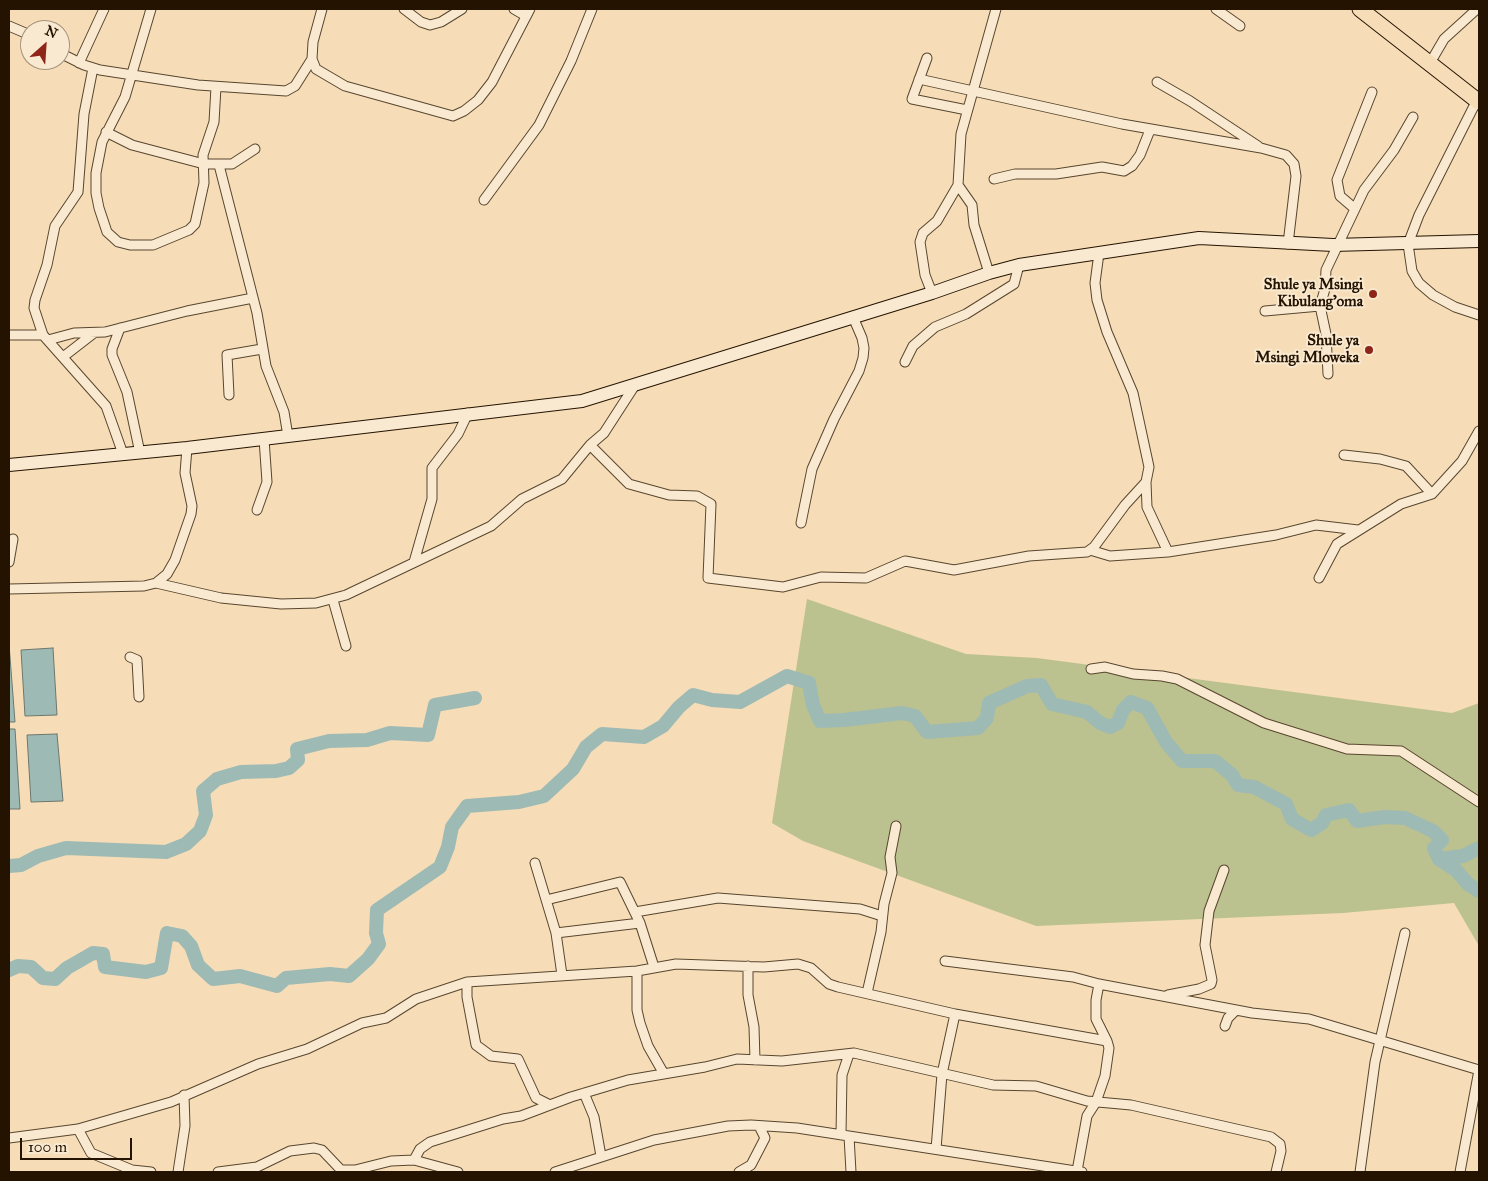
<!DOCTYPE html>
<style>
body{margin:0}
#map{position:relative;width:1488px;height:1181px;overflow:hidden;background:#f6ddb7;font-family:"IM FELL Great Primer",serif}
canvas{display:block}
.frame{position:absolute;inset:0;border:10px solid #241300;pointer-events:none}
.north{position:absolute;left:20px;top:20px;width:50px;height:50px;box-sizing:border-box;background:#f9e9d0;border:1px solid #a4937d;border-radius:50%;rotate:26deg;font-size:14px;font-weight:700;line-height:20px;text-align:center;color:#241300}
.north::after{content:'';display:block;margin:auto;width:18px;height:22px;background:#8f2418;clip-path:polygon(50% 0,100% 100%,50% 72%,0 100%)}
.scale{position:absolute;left:20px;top:1138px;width:112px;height:22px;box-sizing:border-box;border:2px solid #241300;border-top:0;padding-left:6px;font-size:15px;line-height:18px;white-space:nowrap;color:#241300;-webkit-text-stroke:4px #f9e9d0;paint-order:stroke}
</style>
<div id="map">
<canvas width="1488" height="1181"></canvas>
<div class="frame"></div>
<div class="north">N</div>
<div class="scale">100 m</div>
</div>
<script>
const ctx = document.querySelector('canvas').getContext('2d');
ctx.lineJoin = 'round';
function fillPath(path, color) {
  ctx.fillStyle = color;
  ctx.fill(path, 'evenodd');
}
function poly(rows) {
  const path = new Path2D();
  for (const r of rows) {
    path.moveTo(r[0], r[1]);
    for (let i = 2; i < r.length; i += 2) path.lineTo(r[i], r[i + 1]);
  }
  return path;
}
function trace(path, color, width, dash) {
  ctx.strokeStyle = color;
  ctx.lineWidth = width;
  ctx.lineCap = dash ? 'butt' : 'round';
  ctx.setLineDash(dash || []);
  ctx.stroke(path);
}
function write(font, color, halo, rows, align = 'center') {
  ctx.font = font + ' "IM FELL Great Primer",serif';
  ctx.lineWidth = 4;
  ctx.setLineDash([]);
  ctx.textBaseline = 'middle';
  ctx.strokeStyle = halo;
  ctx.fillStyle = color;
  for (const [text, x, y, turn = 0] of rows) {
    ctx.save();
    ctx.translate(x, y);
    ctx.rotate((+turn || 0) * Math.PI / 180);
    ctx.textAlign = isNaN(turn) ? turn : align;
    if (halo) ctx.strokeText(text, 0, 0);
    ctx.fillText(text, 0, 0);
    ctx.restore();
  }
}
const green = poly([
 [807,599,966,654,1037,658,1452,713,1479,703,1479,946,1454,903,1343,913,1036,926,803,841,772,823]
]);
const water = poly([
 [9,644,15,722,9,722,9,644],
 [53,648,57,715,25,716,21,650,53,648],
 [9,729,15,729,20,809,9,809,9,729],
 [57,734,63,801,31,802,27,735,57,734]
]);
const river = poly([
 [1439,859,1456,870,1468,884,1479,891],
 [9,866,21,865,38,856,66,848,166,852,186,844,200,831,206,815,203,791,217,779,241,772,276,771,289,768,298,760,297,749,329,741,367,740,390,733,428,735,435,705,475,698],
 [9,970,18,966,31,967,43,978,55,979,67,968,93,953,103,954,105,967,146,972,161,968,167,933,182,936,191,946,198,965,213,979,240,976,277,986,286,978,330,974,349,976,368,959,379,944,376,933,377,910,440,867,448,847,452,827,467,806,519,802,544,796,573,769,586,747,602,734,644,737,663,726,679,707,693,695,712,700,740,702,787,676,809,683,813,705,820,721,844,720,902,713,915,716,927,732,978,728,987,718,989,703,1027,686,1041,685,1052,704,1087,712,1100,723,1110,727,1118,723,1123,710,1131,702,1147,708,1166,742,1182,761,1215,761,1232,775,1238,785,1254,787,1286,804,1292,819,1311,830,1322,823,1326,815,1349,810,1357,821,1385,817,1405,818,1433,831,1442,840,1434,848,1439,859,1463,856,1479,848]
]);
const minor = poly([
 [151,9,125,97,102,142,96,173,96,193,99,208,107,232,118,242,130,245,153,245,189,230,195,224,204,183,203,155,214,122,216,87],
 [322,9,313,42,312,59,316,69,345,86,453,116,464,111,478,100,492,82,530,9],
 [404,9,421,22,430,25,441,22,462,9],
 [514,9,526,16],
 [1216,9,1240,26],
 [9,26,30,35],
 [60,53,84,65,100,70,198,85,286,91,295,86,312,59],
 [927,58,912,99,967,110],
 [79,63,104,9],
 [1430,63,1444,39,1477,9],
 [93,68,84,114,78,192,55,226,47,265,35,300,34,308,43,335,106,406,123,454],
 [919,79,1122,124,1261,148,1286,155,1294,164,1296,176,1288,244],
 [1157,82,1190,101,1258,146],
 [1477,100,1419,215,1408,244,1412,271,1419,283,1433,295,1455,307,1479,315],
 [106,132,132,145,204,164,232,164,255,149],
 [219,165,257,313,266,366,284,412,288,436],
 [994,179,1015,174,1056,174,1102,167,1124,171,1132,166,1140,155,1150,130],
 [958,185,972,205,974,225,989,273],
 [484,200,539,125,571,61,592,9],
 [1354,208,1340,196,1337,180,1372,92],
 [932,293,925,275,920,242,923,233,937,221,958,185,961,134,996,9],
 [1265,311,1320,306],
 [120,328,112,349,112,355,127,392,140,453],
 [9,335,43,335],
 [48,340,74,333,105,332,187,311,253,298],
 [63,357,94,333],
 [905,362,913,346,935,327,966,314,1014,284,1019,265],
 [1328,374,1326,334,1320,306,1325,289,1326,270,1364,190,1394,150,1413,117],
 [229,395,227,355,262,349],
 [590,445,629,484,669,495,697,496,711,504,708,578,783,587,821,577,866,578,905,561,954,570,1029,556,1087,552,1094,547,1125,505,1146,482,1149,467,1133,393,1107,332,1097,300,1095,283,1099,253],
 [1344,455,1380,459,1406,466,1432,494],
 [1146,482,1147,507,1168,552],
 [257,510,267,482,264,439],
 [801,523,812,469,834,419,859,371,863,358,864,348,862,338,853,317],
 [1090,550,1110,556,1168,552,1276,535,1316,525,1358,530],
 [9,562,13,539],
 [414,562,432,499,432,468,458,434,468,413],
 [1319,578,1337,544,1401,504,1432,494,1462,461,1479,431],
 [156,583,221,598,281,604,316,603,346,595,491,526,522,499,562,479,590,445,604,433,635,385],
 [9,589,144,586,156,583,167,574,175,560,191,514,192,506,185,473,187,448],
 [333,600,346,646],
 [130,657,137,660,139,697],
 [1091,669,1105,667,1133,674,1162,676,1177,679,1264,723,1347,749,1401,751,1479,802],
 [535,863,556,933,562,975],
 [546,900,620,882,640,923,654,967],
 [635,912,718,898,860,909,882,916],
 [556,933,640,923],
 [945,961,1073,977,1099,984,1252,1013,1309,1019,1479,1070],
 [748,966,748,995,754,1027,755,1060],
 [637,971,637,1010,640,1023,648,1046,664,1074],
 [467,982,467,997,476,1045,491,1056,518,1059,536,1098,550,1105],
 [1099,984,1096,1000,1096,1019,1107,1041],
 [867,993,881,932,884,904,892,873,890,857,896,826],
 [1168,995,1199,989,1211,984,1212,980,1205,945,1209,911,1224,870],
 [1225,1026,1228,1018,1236,1010],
 [584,1093,594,1117,601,1156],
 [78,1129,91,1153,132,1170,151,1172],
 [841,1135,842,1075,849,1054],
 [849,1136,851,1172],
 [9,1138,78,1129,171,1102,258,1064,307,1049,362,1023,386,1018,416,999,467,982,637,971,676,964,764,967,798,964,811,968,829,984,838,987,955,1014,1107,1041,1109,1048,1105,1076,1096,1102,1087,1116,1077,1171],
 [936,1149,942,1074,955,1014],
 [414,1160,420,1149,430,1142,503,1119,521,1116,571,1097,628,1080,705,1067,737,1059,782,1061,854,1053,993,1085,1036,1086,1087,1101,1131,1105,1271,1137,1280,1144,1281,1151,1276,1172],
 [178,1172,185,1126,184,1095],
 [218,1172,257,1167,290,1151,314,1148,322,1150,341,1170,355,1170,391,1161,414,1160,458,1172],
 [555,1172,654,1140,728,1126,751,1125,797,1128,1082,1172],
 [739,1172,751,1165,765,1138,759,1126],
 [1360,1172,1375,1062,1405,933],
 [1460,1172,1479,1070]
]);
const secondary = poly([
 [9,465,187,448,582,401,932,293,989,273,1019,265,1199,238,1333,245,1479,241]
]);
const trunk = poly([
 [1360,9,1479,102]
]);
const markers = [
 [1373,294,5,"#8f2418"],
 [1369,350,5,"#8f2418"]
];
const poiNames = [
 ["Shule ya Msingi",1363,285],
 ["Kibulang'oma",1363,302],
 ["Shule ya",1359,341],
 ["Msingi Mloweka",1359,358]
];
fillPath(green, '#bbc18f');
fillPath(water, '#9ebab5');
trace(water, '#6d776d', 1);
trace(river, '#9ebab5', 14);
trace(minor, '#58462e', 11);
trace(secondary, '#241300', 14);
trace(trunk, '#241300', 17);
trace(minor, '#f9e9d0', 9);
trace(secondary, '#f9e9d0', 12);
trace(trunk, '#f6ddb7', 15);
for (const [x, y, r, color] of markers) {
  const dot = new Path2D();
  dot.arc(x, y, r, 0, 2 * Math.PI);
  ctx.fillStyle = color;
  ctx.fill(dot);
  trace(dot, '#f9e9d0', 2);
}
write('bold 15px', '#241300', '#f9e9d0', poiNames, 'right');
</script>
